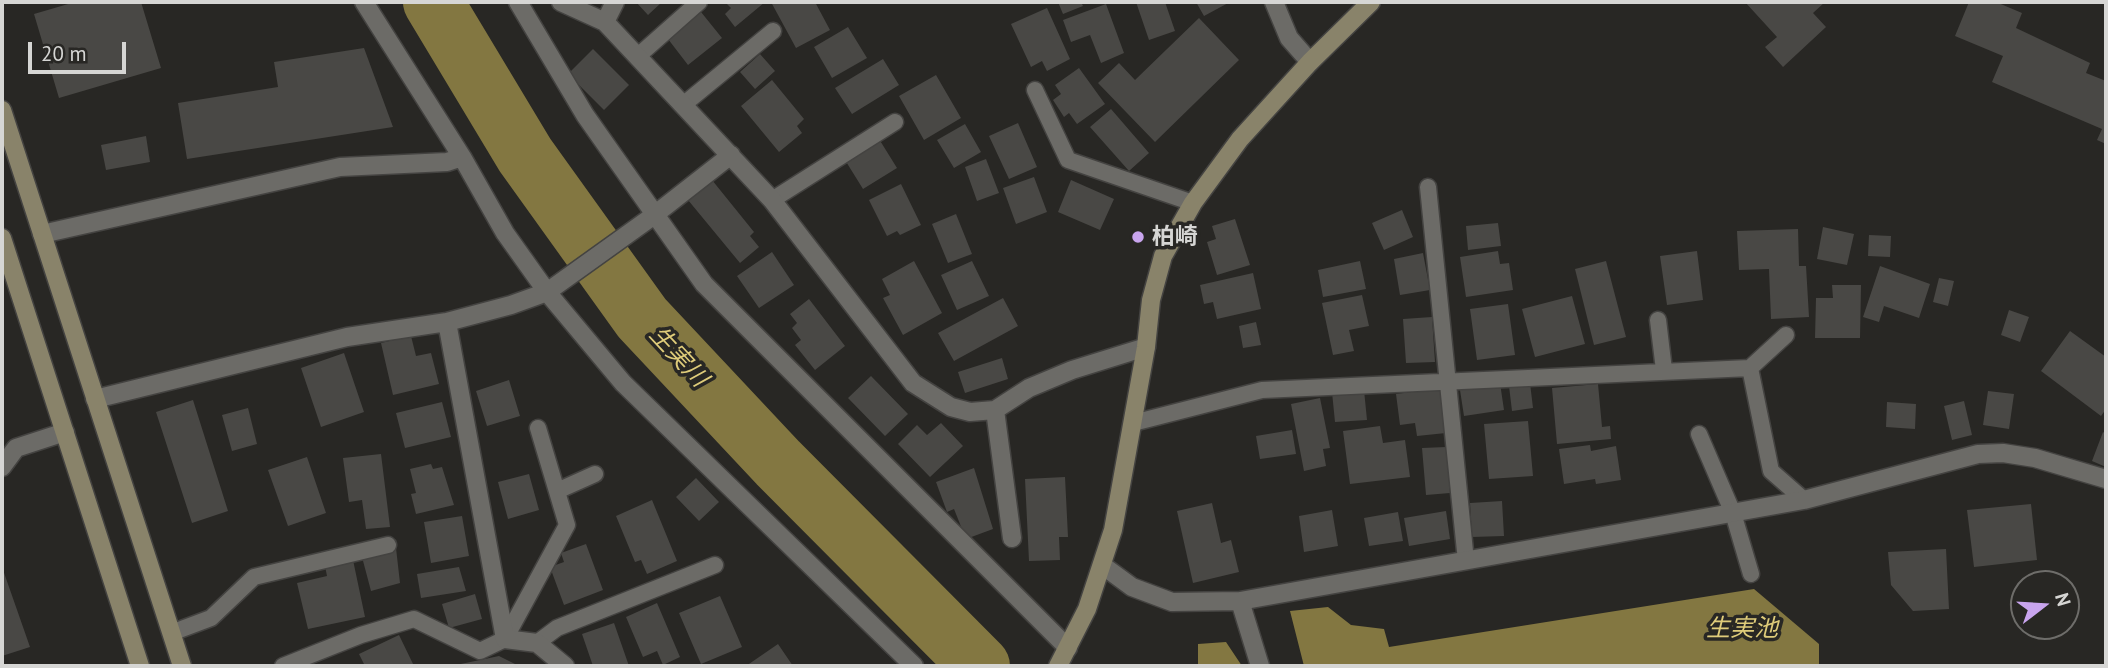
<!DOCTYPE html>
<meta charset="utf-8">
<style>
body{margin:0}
#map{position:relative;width:2108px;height:668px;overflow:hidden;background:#282724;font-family:"PT Sans",sans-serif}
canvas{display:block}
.frame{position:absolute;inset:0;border:4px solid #d6d6d4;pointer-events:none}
.north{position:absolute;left:2010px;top:570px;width:70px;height:70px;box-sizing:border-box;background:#282724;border:2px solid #6e6d6a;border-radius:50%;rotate:73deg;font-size:19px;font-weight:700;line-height:28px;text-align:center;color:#d6d6d4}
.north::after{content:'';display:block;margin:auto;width:24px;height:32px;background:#c9a5ee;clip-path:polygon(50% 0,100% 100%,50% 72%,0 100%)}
.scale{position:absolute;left:28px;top:42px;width:98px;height:32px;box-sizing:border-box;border:4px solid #d6d6d4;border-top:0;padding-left:9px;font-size:21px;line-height:24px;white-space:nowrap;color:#d6d6d4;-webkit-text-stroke:5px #282724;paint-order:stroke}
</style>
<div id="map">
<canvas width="2108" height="668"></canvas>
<div class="frame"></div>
<div class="north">N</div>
<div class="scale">20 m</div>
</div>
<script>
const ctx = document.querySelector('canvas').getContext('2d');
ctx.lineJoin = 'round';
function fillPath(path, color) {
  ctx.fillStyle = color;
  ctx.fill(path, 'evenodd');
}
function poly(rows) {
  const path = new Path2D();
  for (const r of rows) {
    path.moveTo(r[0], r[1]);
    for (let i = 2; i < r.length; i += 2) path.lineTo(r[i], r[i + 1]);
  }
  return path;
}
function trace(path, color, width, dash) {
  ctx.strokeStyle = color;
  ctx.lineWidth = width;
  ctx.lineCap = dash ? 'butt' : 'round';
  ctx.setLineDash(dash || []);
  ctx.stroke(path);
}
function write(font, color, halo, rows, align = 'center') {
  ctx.font = font + ' "PT Sans","Noto Sans JP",sans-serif';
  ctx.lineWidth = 7;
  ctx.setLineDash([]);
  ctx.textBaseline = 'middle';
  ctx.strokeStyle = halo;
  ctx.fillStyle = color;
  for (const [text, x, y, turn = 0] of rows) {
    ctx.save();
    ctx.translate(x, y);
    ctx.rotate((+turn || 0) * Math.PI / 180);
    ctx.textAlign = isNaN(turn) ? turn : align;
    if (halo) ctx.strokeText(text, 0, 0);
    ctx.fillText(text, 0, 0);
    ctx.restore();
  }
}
const water = poly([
 [1754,589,1819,644,1819,666,1304,666,1290,611,1328,607,1351,625,1384,629,1389,647],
 [1226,642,1242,666,1198,666,1198,644]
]);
const river = poly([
 [433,2,525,155,642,318,778,463,980,666]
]);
const building = poly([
 [75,2,141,2,161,68,59,98,34,14],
 [636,2,662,2,648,15],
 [725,2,765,2,735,27,725,14,731,8],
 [771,2,815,2,830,30,796,48],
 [1058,2,1081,2,1083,6,1063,14],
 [1136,2,1165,2,1175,31,1149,40],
 [1196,2,1230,2,1204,16],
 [1745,2,1825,2,1813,13,1826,27,1783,67,1765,47,1777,37],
 [1969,2,1996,2,2022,13,2016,28,2090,63,2086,73,2106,81,2106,144,2097,140,2102,129,1992,82,2003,56,1955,36],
 [1106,4,1124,53,1101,63,1090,35,1071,42,1063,20],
 [1047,8,1070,59,1047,71,1042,61,1031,67,1011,24],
 [701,12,722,38,688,65,668,39],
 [1199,18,1239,60,1155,142,1098,83,1119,63,1135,80],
 [848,27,867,58,832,78,814,47],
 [364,48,393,127,187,159,178,103,278,87,274,62],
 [593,49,629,85,604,110,568,74],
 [760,54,775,71,755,89,740,72],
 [883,59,899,85,852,114,835,88],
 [1079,68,1105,104,1077,124,1069,113,1064,117,1053,100,1061,94,1055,85],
 [936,75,961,118,924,140,899,96],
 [772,80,804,119,797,126,802,133,779,152,741,106],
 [1111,109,1149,153,1129,171,1090,127],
 [1018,123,1037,167,1009,179,989,136],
 [965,124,981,152,954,168,937,140],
 [146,136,150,162,106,170,101,145],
 [879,139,897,168,863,189,845,160],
 [986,159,999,193,977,201,965,167],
 [1034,177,1047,212,1016,224,1003,188],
 [712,180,754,232,750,236,759,247,740,263,688,200],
 [1071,180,1114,199,1100,230,1058,212],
 [901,184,921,225,900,235,897,231,887,236,869,200],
 [1402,210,1413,237,1384,250,1372,223],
 [956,214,972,254,948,263,932,224],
 [1235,219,1250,265,1217,275,1207,242,1216,239,1212,226],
 [1498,223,1501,246,1468,250,1466,226],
 [1823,227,1854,234,1847,265,1817,259],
 [1798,229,1799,266,1806,266,1809,317,1771,319,1769,269,1739,270,1737,231],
 [1869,235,1891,236,1890,257,1868,256],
 [1498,251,1500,264,1509,263,1513,290,1466,297,1460,257],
 [1697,251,1703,300,1667,305,1660,256],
 [772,252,794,285,759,308,737,276],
 [1423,253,1430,290,1400,295,1394,259],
 [914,261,942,313,903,335,883,298,890,295,882,279],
 [972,261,989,296,957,310,941,275],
 [1360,261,1366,289,1323,297,1318,270],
 [1606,261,1626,337,1594,345,1575,269],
 [1880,266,1930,284,1919,318,1884,306,1879,322,1863,317],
 [1253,273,1261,309,1217,319,1213,302,1204,304,1200,285],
 [1939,278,1954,281,1948,306,1933,302],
 [1832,285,1861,285,1860,338,1815,338,1816,298,1833,298],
 [1362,295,1369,326,1349,330,1354,351,1333,355,1322,303],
 [1572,296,1585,344,1535,357,1522,309],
 [1003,298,1018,326,954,361,938,333],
 [809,299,845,346,815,370,795,345,801,340,792,328,797,323,790,314],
 [1508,304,1515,355,1477,360,1470,309],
 [2009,310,2029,317,2020,342,2001,335],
 [1432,317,1435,362,1406,363,1403,319],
 [1256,322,1261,345,1243,348,1239,326],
 [2070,331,2106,357,2106,409,2101,416,2041,371],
 [411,336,416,356,431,353,439,384,393,395,381,343],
 [344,353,364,412,321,427,301,368],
 [1002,358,1008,379,965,393,958,372],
 [871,376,908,414,885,436,848,398],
 [509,380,520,416,487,426,476,391],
 [1500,383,1504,410,1464,416,1460,390],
 [1530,383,1533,408,1512,411,1509,386],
 [1598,384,1602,427,1610,426,1611,439,1557,444,1552,388],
 [1441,388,1446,433,1417,436,1415,423,1400,425,1396,394],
 [1364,390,1367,420,1335,422,1332,392],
 [1988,391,2014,394,2009,429,1983,425],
 [1320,398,1330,448,1323,449,1326,466,1304,471,1291,404],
 [193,400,228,511,192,523,156,412],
 [1964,401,1972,435,1952,440,1944,406],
 [442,402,451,437,405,448,396,413],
 [1887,402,1916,404,1915,429,1886,427],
 [248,408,257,444,232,451,222,415],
 [1528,421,1533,476,1489,479,1484,424],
 [941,423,963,446,930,477,898,444,917,425,927,435],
 [1380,426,1383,443,1405,440,1410,477,1350,484,1343,431],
 [1292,430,1296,454,1260,459,1256,436],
 [2103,432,2106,434,2106,467,2092,461],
 [1590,445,1591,451,1616,446,1621,480,1596,484,1595,479,1564,484,1559,449],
 [1446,447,1450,493,1426,495,1422,448],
 [381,454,390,527,366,529,362,500,349,502,343,458],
 [307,457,326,513,288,526,268,470],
 [431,464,433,469,442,467,454,505,416,514,411,494,416,493,410,469],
 [974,468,993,529,966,539,954,509,947,512,936,482],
 [529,474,539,510,508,519,498,482],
 [1065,477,1068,537,1059,537,1060,560,1029,561,1025,479],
 [696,478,719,502,699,521,676,497],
 [652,500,677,561,647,574,641,560,635,562,616,516],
 [1502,501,1504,536,1472,537,1470,503],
 [1212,503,1221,543,1231,540,1239,572,1193,583,1177,511],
 [2031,504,2037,560,1974,567,1967,510],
 [1332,510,1338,546,1304,552,1299,516],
 [1446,511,1450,539,1409,546,1404,518],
 [1398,512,1403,541,1369,546,1364,518],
 [462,516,469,556,431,563,424,522],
 [586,544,603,590,564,605,550,567,564,562,561,553],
 [396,548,400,583,371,591,362,557],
 [1946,549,1949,609,1913,611,1891,585,1888,552],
 [353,560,365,617,308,629,297,583,327,576,325,566],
 [2,567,30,647,2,656],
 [459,567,466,591,421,598,417,574],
 [475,594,482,619,449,628,442,604],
 [720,596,742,647,701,664,679,613],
 [657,603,680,657,663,665,657,651,643,657,626,617],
 [614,623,629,666,593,666,582,634],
 [399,635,414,666,365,666,359,654],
 [778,644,793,666,746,666],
 [499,656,519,666,457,666,456,665]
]);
const lane = poly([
 [638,56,699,2],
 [1035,90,1068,160,1193,203],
 [683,105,773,31],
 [1428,187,1466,561],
 [772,200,895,122],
 [1658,320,1664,370],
 [1786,335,1750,368,1771,471,1804,500],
 [1133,423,1262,390,1750,368],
 [1699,434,1733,513,1751,574],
 [557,491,595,474],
 [171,633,211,618,254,577,388,545],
 [537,643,557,628,715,565],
 [283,666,361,635,414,619,480,651,505,639,567,525,538,428]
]);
const street = poly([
 [364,2,462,157,505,233,547,292,623,383,914,666],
 [518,2,585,115,704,284,1068,648],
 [561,2,605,22,772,200,913,383,951,407,970,412,995,410,1029,388,1072,370,1146,347],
 [1274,2,1289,38,1310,62],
 [605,22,615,2],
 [42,234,340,167,447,162,462,157],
 [447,322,505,639,537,643,565,666],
 [95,399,347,337,447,322,511,305,547,292,653,216,731,155],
 [995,410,1012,538],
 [2,467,16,448,65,432],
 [1102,565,1132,587,1172,602,1240,601,1804,500,1978,454,2003,453,2035,458,2106,479],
 [1240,601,1260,666]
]);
const secondary = poly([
 [2,110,182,666],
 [2,238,140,666],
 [1058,666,1087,609,1113,530,1146,347,1151,300,1163,256,1193,203,1240,139,1310,62,1371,2]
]);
const markers = [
 [1138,237,7,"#c9a5ee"]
];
const poiNames = [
 ["柏崎",1152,237]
];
const waterNames = [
 ["生実川",678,357,47],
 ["生実池",1742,629]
];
fillPath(water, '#837741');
trace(river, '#837741', 60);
fillPath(building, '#494845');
trace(lane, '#444341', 19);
trace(street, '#444341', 21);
trace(secondary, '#444341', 21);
trace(lane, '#6c6b67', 16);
trace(street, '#6c6b67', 18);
trace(secondary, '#89836a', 18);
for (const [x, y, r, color] of markers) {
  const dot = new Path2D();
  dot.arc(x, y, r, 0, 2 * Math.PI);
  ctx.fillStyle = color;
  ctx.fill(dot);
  trace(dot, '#282724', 2.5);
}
write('bold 23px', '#d6d6d4', '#282724', poiNames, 'left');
write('italic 24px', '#dfcc7a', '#282724', waterNames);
</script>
